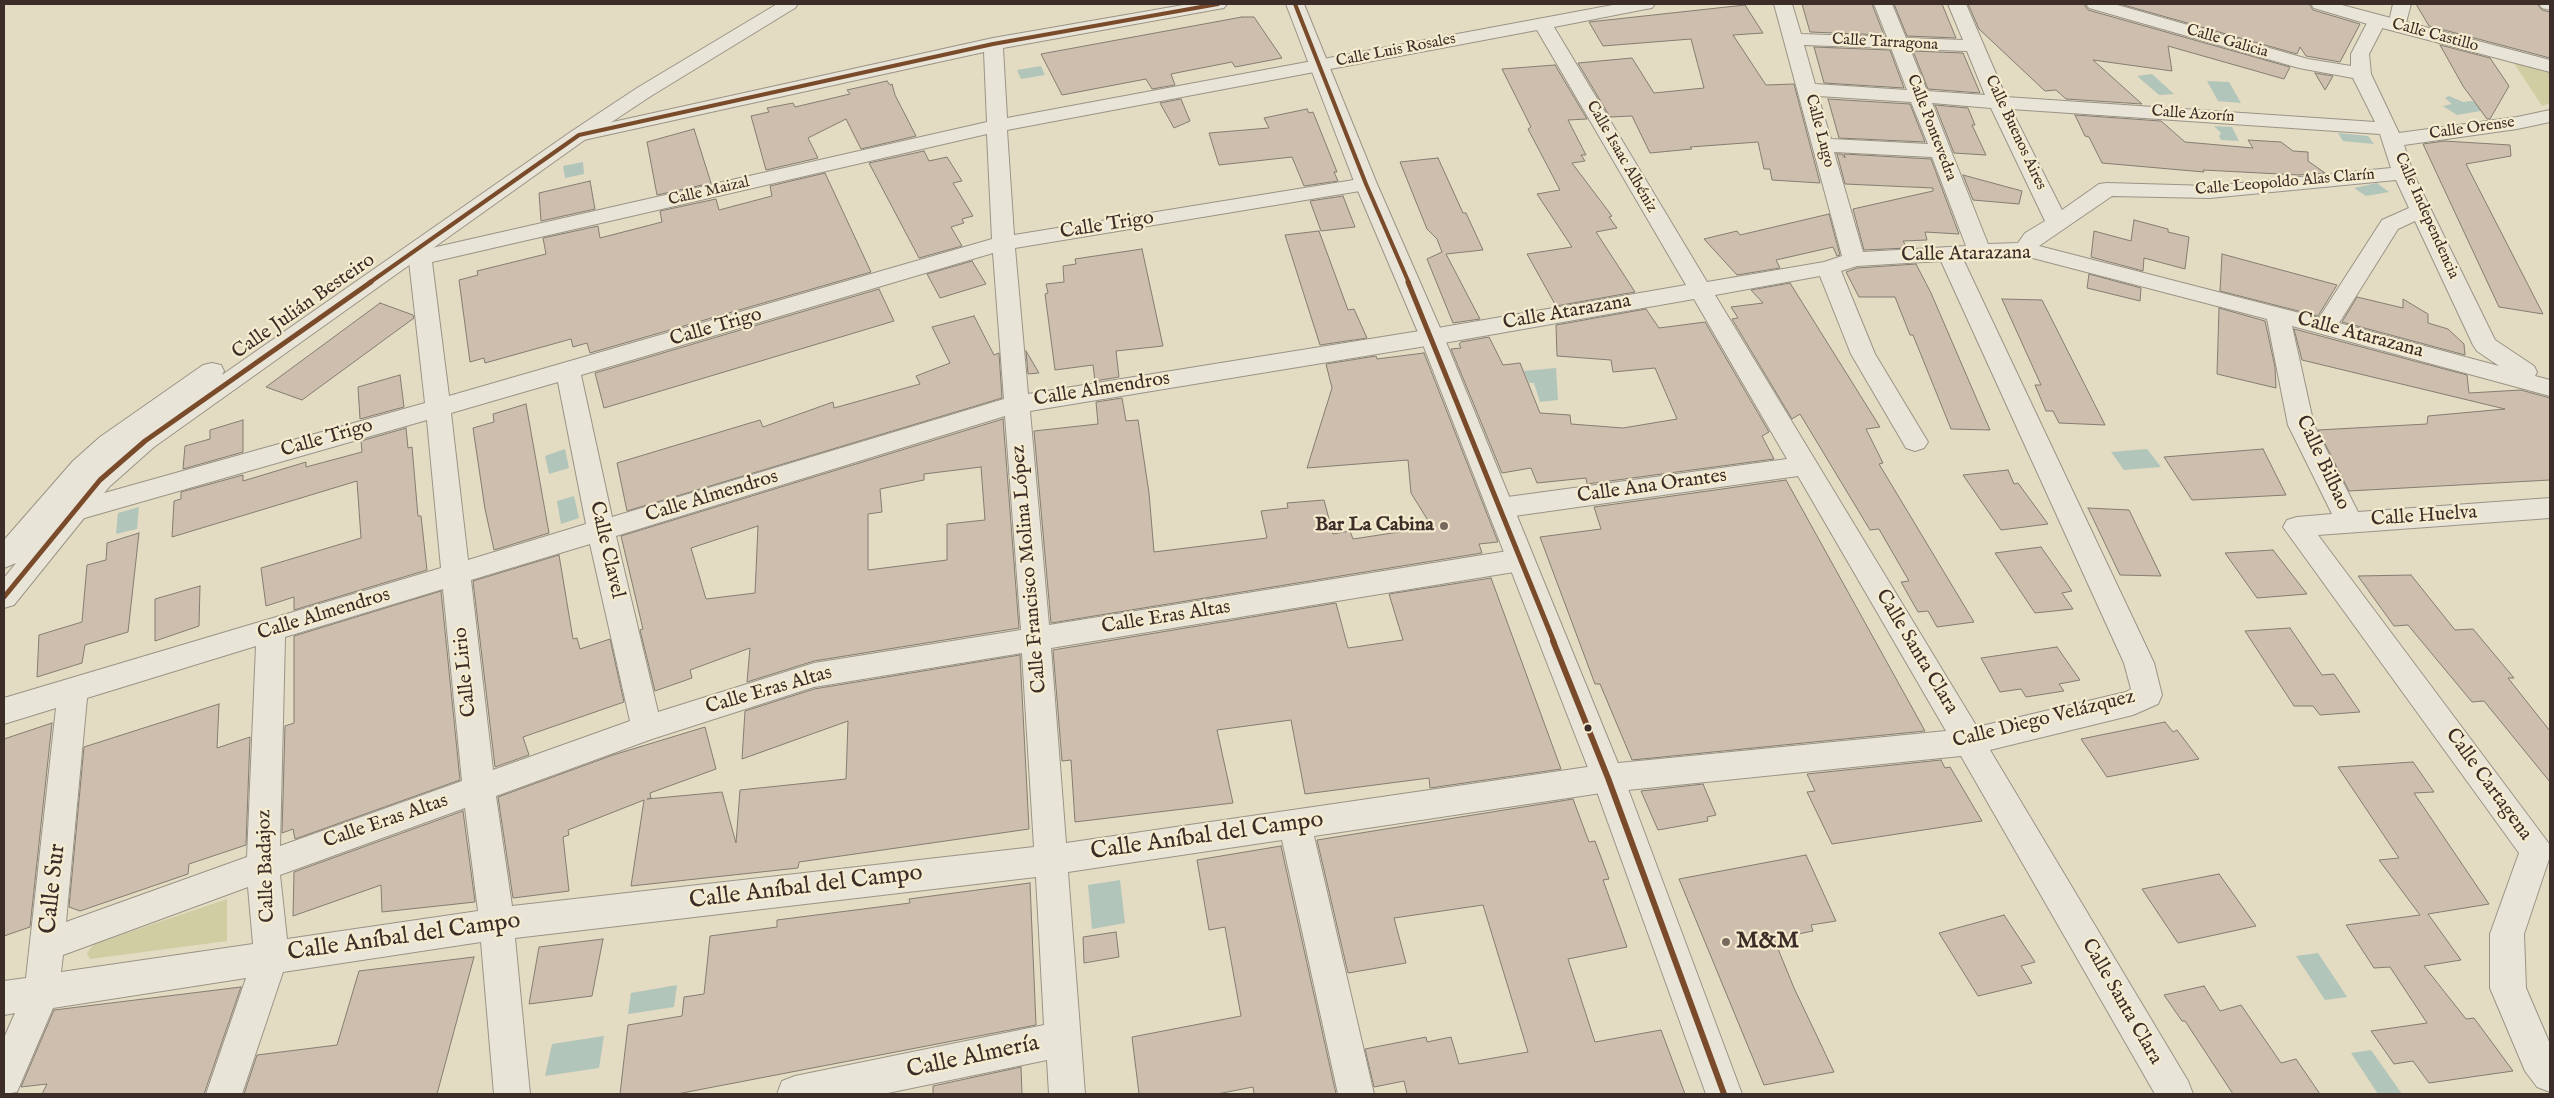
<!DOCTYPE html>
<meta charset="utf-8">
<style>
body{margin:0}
#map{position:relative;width:2554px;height:1098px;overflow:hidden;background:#e3dbc2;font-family:"IM FELL English",serif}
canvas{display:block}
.frame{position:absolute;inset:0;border:5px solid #3c2d28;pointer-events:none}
</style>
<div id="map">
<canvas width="2554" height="1098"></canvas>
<div class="frame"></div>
</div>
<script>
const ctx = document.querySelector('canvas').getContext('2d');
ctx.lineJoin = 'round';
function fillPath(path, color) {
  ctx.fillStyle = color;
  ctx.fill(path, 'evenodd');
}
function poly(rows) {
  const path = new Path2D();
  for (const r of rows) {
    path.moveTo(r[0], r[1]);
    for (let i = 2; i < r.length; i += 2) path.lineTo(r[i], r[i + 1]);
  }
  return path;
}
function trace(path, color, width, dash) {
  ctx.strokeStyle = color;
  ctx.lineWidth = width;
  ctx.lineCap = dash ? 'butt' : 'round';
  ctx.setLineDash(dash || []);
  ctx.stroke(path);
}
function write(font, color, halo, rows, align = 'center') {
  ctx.font = font + ' "IM FELL English",serif';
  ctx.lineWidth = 4.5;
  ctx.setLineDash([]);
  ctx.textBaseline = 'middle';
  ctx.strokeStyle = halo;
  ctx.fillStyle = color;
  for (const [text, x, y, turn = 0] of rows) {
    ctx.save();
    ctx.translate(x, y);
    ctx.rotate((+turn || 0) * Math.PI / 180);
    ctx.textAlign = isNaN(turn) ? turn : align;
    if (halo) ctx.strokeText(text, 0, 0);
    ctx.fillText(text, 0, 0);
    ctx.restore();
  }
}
const green = poly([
 [2512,60,2550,71,2550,103,2542,106],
 [227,899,227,941,90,959,87,953,94,944]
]);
const water = poly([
 [1041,66,1045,75,1021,79,1017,70],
 [2152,74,2174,94,2159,95,2137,76],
 [2207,81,2229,82,2241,103,2218,101],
 [2449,96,2463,102,2472,101,2486,110,2457,115,2443,106,2452,104,2445,98],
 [2214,126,2232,127,2239,141,2221,140,2219,136,2221,133],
 [2338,133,2368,136,2374,144,2343,141],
 [583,162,584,174,565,178,563,166],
 [2377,183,2389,192,2366,196,2354,188],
 [1556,368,1558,400,1540,402,1534,383,1529,383,1524,371],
 [565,449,569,468,549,474,545,456],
 [2147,449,2161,467,2124,470,2111,452],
 [574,496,579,518,561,524,557,501],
 [139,507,137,529,116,534,118,513],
 [1120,880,1125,923,1092,929,1088,885],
 [2318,953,2347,997,2325,1000,2296,956],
 [677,985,674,1007,628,1014,631,993],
 [604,1036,599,1068,545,1076,552,1044],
 [2371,1050,2402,1094,2378,1094,2351,1053]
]);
const building = poly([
 [1802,4,1872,4,1884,35,1810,32,1802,4],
 [1894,4,1942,4,1956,38,1907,36,1894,4],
 [1968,4,2084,4,2088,10,2290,67,2284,79,2168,46,2172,71,2093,60,2142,104,2066,99,2056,90,2045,91,1979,29,1968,4],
 [2120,4,2309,4,2313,10,2360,24,2340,62,2306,56,2300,47,2297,54,2120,4],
 [2416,4,2537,4,2542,10,2550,12,2550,58,2429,26,2416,4],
 [1745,5,1763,33,1733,35,1766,85,1794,84,1820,183,1772,180,1770,169,1764,169,1758,142,1690,147,1692,149,1650,153,1632,116,1610,117,1578,63,1632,58,1654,93,1704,88,1691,39,1603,46,1589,22,1745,5],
 [1242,17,1254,17,1282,58,1235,67,1232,62,1181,72,1171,74,1175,85,1152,89,1146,79,1062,95,1041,54,1242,17],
 [2440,45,2490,58,2509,86,2490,119,2487,119,2463,86,2440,45],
 [1814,47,1890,50,1904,88,1824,83,1814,47],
 [1913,51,1963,53,1980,93,1928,89,1913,51],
 [1555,65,1587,119,1568,120,1586,155,1581,155,1585,161,1572,163,1612,216,1609,217,1617,228,1596,232,1635,292,1556,306,1527,254,1572,247,1537,194,1560,190,1528,129,1531,127,1502,69,1555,65],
 [2315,73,2333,76,2325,90,2315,73],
 [887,81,890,85,892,84,895,95,916,136,861,149,846,119,808,138,818,158,766,170,751,116,769,112,767,108,793,103,795,107,850,94,847,90,887,81],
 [1181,99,1190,121,1174,128,1160,103,1181,99],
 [1828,99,1910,104,1925,142,1839,138,1828,99],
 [1935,105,1968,108,1975,125,1972,125,1986,155,1954,153,1935,105],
 [1307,109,1309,113,1313,112,1337,172,1334,172,1338,181,1304,186,1292,157,1219,165,1209,133,1269,128,1264,118,1307,109],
 [2075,115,2161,121,2185,142,2253,148,2248,140,2281,142,2293,151,2308,152,2308,161,2325,173,2299,175,2203,170,2204,172,2102,163,2089,137,2085,136,2075,115],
 [694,129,711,183,657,195,647,142,694,129],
 [2444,141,2510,145,2511,156,2466,164,2543,314,2499,307,2423,144,2444,141],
 [924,151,929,161,947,157,962,181,953,183,973,216,962,219,964,223,951,227,962,246,919,258,869,163,924,151],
 [1837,154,1842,154,1845,158,1844,154,1931,159,1959,234,1925,232,1927,240,1903,241,1907,248,1864,250,1853,209,1933,191,1933,188,1845,184,1837,154],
 [1438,158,1463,213,1466,213,1483,250,1446,254,1480,319,1453,323,1427,259,1442,252,1437,239,1427,229,1400,162,1438,158],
 [825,173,871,272,590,353,587,343,573,347,571,339,485,363,484,358,470,362,459,280,478,275,477,271,546,254,543,238,598,226,600,238,662,222,660,211,716,199,719,210,772,196,770,186,825,173],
 [1963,175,2022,191,2019,204,1973,200,1963,175],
 [590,181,595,209,541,221,539,193,590,181],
 [1343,196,1355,227,1321,231,1310,201,1343,196],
 [1829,214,1840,255,1837,256,1833,247,1776,260,1780,268,1737,275,1704,239,1737,231,1740,235,1829,214],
 [2134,220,2168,229,2168,232,2189,237,2185,269,2144,258,2143,271,2091,257,2094,231,2131,241,2134,220],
 [1319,231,1348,310,1354,309,1367,338,1320,345,1285,235,1319,231],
 [1142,249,1163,346,1116,351,1119,377,1095,381,1093,365,1055,370,1045,294,1048,293,1046,284,1064,282,1063,266,1076,264,1075,259,1142,249],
 [2222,254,2285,271,2337,285,2318,316,2220,291,2222,254],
 [972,261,986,284,940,298,927,274,972,261],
 [1916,264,1931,293,1990,430,1951,429,1913,335,1910,335,1895,297,1859,297,1846,272,1857,268,1916,264],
 [2089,274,2141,288,2140,301,2087,288,2089,274],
 [1790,283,1880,427,1866,429,1883,463,1879,464,1974,622,1937,627,1928,611,1918,612,1901,582,1909,581,1879,529,1870,530,1800,414,1792,419,1732,319,1738,318,1731,307,1763,303,1751,290,1790,283],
 [879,289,894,321,604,408,595,373,879,289],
 [2357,297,2403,308,2403,299,2428,314,2428,323,2448,329,2464,344,2465,355,2342,322,2357,297],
 [2002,299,2042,300,2105,425,2059,423,2053,411,2046,411,2035,385,2041,385,2002,299],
 [380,303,413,315,414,318,302,400,266,387,380,303],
 [2219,308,2265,321,2275,367,2276,388,2217,374,2219,308],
 [1646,309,1659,328,1705,322,1769,432,1762,436,1774,459,1587,484,1586,478,1537,483,1531,468,1502,473,1451,349,1461,348,1459,344,1461,342,1489,337,1503,365,1520,363,1540,413,1570,415,1571,424,1623,428,1677,419,1655,368,1613,372,1611,360,1557,356,1556,325,1646,309],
 [974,316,994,355,999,353,1002,398,627,511,617,463,760,420,763,427,833,402,834,408,920,384,916,376,950,363,932,327,974,316],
 [2294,329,2467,375,2469,393,2521,390,2550,398,2550,480,2349,491,2318,430,2427,424,2428,416,2505,409,2302,360,2294,329],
 [1026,351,1039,373,1028,374,1026,351],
 [1424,353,1498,542,1479,544,1482,553,1051,623,1034,431,1098,424,1096,402,1122,398,1126,421,1138,420,1149,493,1154,552,1267,538,1261,511,1288,508,1287,503,1324,500,1333,534,1350,531,1353,539,1432,527,1411,493,1408,460,1307,468,1332,388,1326,364,1376,356,1377,359,1424,353],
 [400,375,404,407,360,419,358,387,400,375],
 [526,404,549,533,494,550,485,509,473,428,494,422,493,414,526,404],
 [1003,419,1019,628,814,661,747,682,750,648,690,670,692,678,655,691,640,630,643,629,621,536,1003,419],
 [981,467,985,520,947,524,947,560,868,570,868,514,882,512,880,489,924,480,924,474,981,467],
 [758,526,755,593,706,599,691,548,758,526],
 [243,420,243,452,183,469,185,446,210,439,210,430,243,420],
 [406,428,408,448,412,447,418,516,421,516,427,570,294,610,294,597,266,606,261,568,361,538,357,481,172,537,174,501,181,499,181,492,243,475,243,481,306,462,306,467,362,452,361,441,406,428],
 [2263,449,2286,495,2192,500,2164,457,2263,449],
 [2008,470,2014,484,2018,483,2048,524,2001,530,1963,475,2008,470],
 [1786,480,1925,731,1632,760,1600,684,1595,684,1540,537,1601,529,1594,507,1786,480],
 [2088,508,2129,510,2161,576,2120,575,2088,508],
 [139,533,128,632,85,645,82,663,37,677,39,635,82,622,87,565,106,560,107,543,139,533],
 [2041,547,2072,591,2062,593,2073,609,2035,613,1995,553,2041,547],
 [2273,550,2307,594,2257,598,2225,553,2273,550],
 [559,555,573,639,577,638,580,649,610,639,624,702,523,737,529,755,495,767,473,581,559,555],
 [2411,575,2455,630,2473,629,2514,678,2508,678,2550,731,2550,782,2484,701,2472,702,2408,625,2394,626,2358,576,2411,575],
 [1491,578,1561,769,1430,788,1429,778,1305,794,1291,720,1217,730,1233,803,1075,822,1071,760,1062,761,1053,650,1336,603,1348,648,1403,640,1389,594,1491,578],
 [200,586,199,626,155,641,155,599,200,586],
 [441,591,460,780,295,839,293,829,282,833,285,726,294,723,294,636,441,591],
 [2290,628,2322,675,2334,674,2360,712,2320,715,2313,706,2294,706,2245,631,2290,628],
 [2057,647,2080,680,2059,684,2064,691,2026,697,2021,689,2000,692,1981,658,2057,647],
 [1020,655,1029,829,799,862,798,868,631,886,644,800,568,830,569,835,563,837,569,891,513,898,498,797,613,755,705,727,716,769,650,793,651,798,647,799,722,792,736,843,740,790,846,779,848,721,742,759,745,711,814,689,1020,655],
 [219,704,217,748,250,737,246,845,189,864,188,874,80,911,69,907,84,747,219,704],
 [2165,722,2173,732,2177,730,2199,759,2107,777,2081,739,2165,722],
 [52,723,30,927,4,936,4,739,52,723],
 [1941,760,1945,768,1950,767,1982,821,1832,844,1807,792,1815,791,1807,774,1941,760],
 [2413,762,2434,792,2414,793,2489,904,2428,914,2461,960,2424,966,2466,1019,2474,1018,2513,1071,2429,1083,2413,1061,2394,1064,2371,1031,2427,1023,2390,967,2374,968,2346,925,2420,915,2379,860,2399,858,2338,767,2413,762],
 [1703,784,1716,815,1707,817,1708,821,1658,830,1641,791,1703,784],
 [1573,799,1589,842,1595,841,1609,879,1603,880,1627,947,1568,959,1595,1042,1661,1030,1685,1094,1407,1094,1404,1081,1374,1087,1365,1049,1426,1037,1427,1042,1451,1037,1459,1064,1528,1052,1483,905,1394,918,1406,963,1348,973,1317,840,1573,799],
 [463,811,475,902,382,912,381,885,293,916,294,872,463,811],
 [1281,846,1336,1094,1254,1094,1253,1087,1217,1094,1139,1094,1132,1037,1241,1016,1225,927,1209,930,1197,860,1281,846],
 [1806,855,1836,921,1811,925,1813,931,1774,939,1794,988,1834,1072,1764,1085,1679,879,1806,855],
 [2219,874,2256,926,2178,943,2142,889,2219,874],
 [1030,883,1036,1025,677,1094,620,1094,628,1025,682,1016,684,997,704,994,710,936,777,927,777,920,910,903,909,899,1030,883],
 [2004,915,2035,962,2021,966,2032,983,1978,996,1939,933,2004,915],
 [1116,932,1119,957,1084,963,1083,937,1116,932],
 [603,939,592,996,529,1004,539,947,603,939],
 [474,957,437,1094,244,1094,257,1055,337,1045,359,971,474,957],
 [2204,986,2220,1011,2241,1005,2281,1063,2296,1059,2320,1094,2233,1094,2185,1021,2182,1021,2164,995,2204,986],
 [241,987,204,1094,42,1094,47,1084,21,1087,54,1010,241,987],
 [1021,1067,1022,1094,933,1094,933,1086,1021,1067]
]);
const minor = poly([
 [1189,4,1227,4,1224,8,1218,9,1003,48,1007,118,1618,4,1655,4,1652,8,1646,9,1554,27,1707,282,1824,262,1842,256,1774,4,1792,4,1801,34,1887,37,1874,4,1892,4,1906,38,1963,40,1948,4,1966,4,2006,97,2375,122,2353,78,2299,68,2089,8,2086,4,2114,4,2308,59,2351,66,2351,54,2368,21,2371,17,2377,15,2383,17,2386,21,2369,54,2371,74,2399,133,2517,117,2550,110,2550,122,2517,129,2404,145,2413,173,2495,340,2534,366,2537,372,2535,376,2550,380,2550,396,2292,326,2314,425,2358,512,2550,498,2550,518,2318,535,2550,845,2550,856,2524,934,2526,988,2550,1044,2550,1092,2537,1087,2525,1071,2490,988,2490,934,2519,853,2283,527,2287,520,2297,517,2332,514,2288,425,2267,319,2025,256,1963,259,2154,663,2162,695,2158,704,2133,715,1990,750,2188,1081,2193,1094,2155,1094,1961,756,1608,792,1314,836,1374,1094,1338,1094,1282,840,1068,872,1085,1094,1049,1094,1047,1060,883,1094,777,1094,782,1081,795,1076,1044,1025,1036,877,515,938,530,1094,494,1094,481,942,283,972,242,1094,206,1094,246,978,53,1008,17,1092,4,1094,4,1038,15,1013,4,1015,4,981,26,978,56,708,4,724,4,698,441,568,427,420,74,521,65,518,61,511,65,504,425,403,409,261,402,254,405,249,413,247,423,250,987,122,984,52,579,141,572,139,569,135,572,131,993,38,1189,4],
 [1537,30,1686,285,1432,329,1028,394,1015,248,1366,190,1373,188,1377,184,1373,180,1366,178,1014,235,1007,130,1537,30],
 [1804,45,1891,48,1907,90,1815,84,1804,45],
 [1910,49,1967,51,1985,95,1927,91,1910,49],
 [1818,96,1911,102,1928,144,1831,139,1818,96],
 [1932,103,1991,108,2045,221,2025,233,2018,243,1988,244,1932,103],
 [2011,109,2380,134,2391,168,2210,186,2107,183,2099,184,2062,210,2011,109],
 [987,134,992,239,449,396,432,262,987,134],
 [1834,152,1932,157,1966,246,1863,252,1834,152],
 [2396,180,2409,208,2382,220,2319,318,2039,246,2112,196,2210,198,2396,180],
 [2415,221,2473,345,2477,351,2499,366,2339,323,2398,229,2415,221],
 [993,253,1004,399,612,517,581,375,993,253],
 [1941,261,2124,663,2131,689,2126,692,1977,727,1715,295,1820,276,1851,354,1906,448,1915,451,1924,448,1928,442,1875,354,1841,271,1857,266,1941,261],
 [1694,299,1787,459,1500,498,1491,501,1487,508,1491,515,1500,518,1798,476,1946,731,1608,764,1066,843,1051,648,1520,571,1530,567,1534,560,1530,553,1520,549,1049,625,1030,411,1432,345,1694,299],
 [558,382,586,524,468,560,451,413,558,382],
 [1005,416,1021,630,814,663,658,712,616,536,1005,416],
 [590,544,630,721,493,770,471,580,590,544],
 [443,589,462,781,280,846,285,637,443,589],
 [256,646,247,857,66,922,87,698,256,646],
 [1022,653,1034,847,512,906,496,796,652,739,814,687,1022,653],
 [465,808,478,911,287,939,280,875,465,808],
 [248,887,253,944,61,972,63,955,248,887],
 [2393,4,2411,4,2404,30,2390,30,2388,26,2393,4],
 [2539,4,2550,4,2550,10,2542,8,2539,4]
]);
const tertiary = poly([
 [777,4,798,4,795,8,651,96,586,139,154,447,109,487,14,605,4,608,4,578,16,563,4,568,4,540,73,461,100,437,203,365,212,363,221,365,224,371,222,375,572,131,637,88,777,4],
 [1286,4,1304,4,1377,184,1444,337,1624,778,1742,1094,1706,1094,1592,778,1420,337,1355,184,1286,4],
 [2311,4,2338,4,2550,60,2550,72,2371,25,2314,8,2311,4]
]);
const bus1Far2 = poly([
 [1295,4,1366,184,1409,283],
 [369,283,579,135,993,44,1218,4]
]);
const bus1Far1 = poly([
 [1408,282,1554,642],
 [4,597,100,480,145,441,371,282]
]);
const bus1 = poly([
 [1553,641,1608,778,1724,1094]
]);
const markers = [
 [1444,526,5,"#766a5e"],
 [1588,728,4.5,"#3c2d28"],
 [1726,942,5,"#766a5e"]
];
const farStreetnames = [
 ["Calle Castillo",2435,36,15],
 ["Calle Galicia",2227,42,16],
 ["Calle Tarragona",1885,43,3],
 ["Calle Luis Rosales",1396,51,-11],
 ["Calle Azorín",2193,115,4],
 ["Calle Pontevedra",1931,128,69],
 ["Calle Orense",2472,129,-8],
 ["Calle Lugo",1819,131,75],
 ["Calle Buenos Aires",2015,133,65],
 ["Calle Isaac Albéniz",1621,157,60],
 ["Calle Leopoldo Alas Clarín",2285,183,-5],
 ["Calle Maizal",709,192,-13],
 ["Calle Independencia",2426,216,66]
];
const streetNames = [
 ["Calle Trigo",1107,226,-9],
 ["Calle Atarazana",1966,255,-1],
 ["Calle Julián Besteiro",304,307,-35],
 ["Calle Atarazana",1567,313,-10],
 ["Calle Trigo",716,328,-16],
 ["Calle Atarazana",2360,336,15],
 ["Calle Almendros",1102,390,-9],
 ["Calle Trigo",327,439,-16],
 ["Calle Bilbao",2322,463,65],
 ["Calle Ana Orantes",1652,487,-8],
 ["Calle Almendros",712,497,-17],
 ["Calle Huelva",2424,517,-4],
 ["Calle Clavel",606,550,77],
 ["Calle Francisco Molina López",1030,569,-95],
 ["Calle Almendros",324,615,-17],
 ["Calle Eras Altas",1166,618,-9],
 ["Calle Santa Clara",1916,652,59],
 ["Calle Lirio",466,672,-96],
 ["Calle Eras Altas",769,691,-16],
 ["Calle Diego Velázquez",2044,720,-14],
 ["Calle Cartagena",2488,785,54],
 ["Calle Eras Altas",386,822,-19],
 ["Calle Badajoz",267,866,-92],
 ["Calle Santa Clara",2121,1002,60]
];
const poiNames = [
 ["Bar La Cabina",1434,526]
];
const nearStreetnames = [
 ["Calle Aníbal del Campo",1207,837,-8],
 ["Calle Aníbal del Campo",806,888,-7],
 ["Calle Sur",54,889,-84],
 ["Calle Aníbal del Campo",404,938,-8],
 ["Calle Almería",973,1058,-12]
];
const nearPoinames = [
 ["M&M",1736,942]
];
fillPath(green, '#d0cda3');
fillPath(water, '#b2c5ba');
fillPath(building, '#cdbeae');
trace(building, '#847d71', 1);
trace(minor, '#9a9486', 2);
trace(tertiary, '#9a9486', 2);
fillPath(minor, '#e8e4d7');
fillPath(tertiary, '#e8e4d7');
trace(bus1Far2, '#7a4b2a', 4);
trace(bus1Far1, '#7a4b2a', 5);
trace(bus1, '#7a4b2a', 6);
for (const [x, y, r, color] of markers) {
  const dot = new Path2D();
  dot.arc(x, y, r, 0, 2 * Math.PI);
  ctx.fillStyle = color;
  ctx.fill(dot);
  trace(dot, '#f5eccf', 2);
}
write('16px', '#3c2d28', '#f5eccf', farStreetnames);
write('20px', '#3c2d28', '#f5eccf', streetNames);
write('bold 20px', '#3c2d28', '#f5eccf', poiNames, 'right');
write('24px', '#3c2d28', '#f5eccf', nearStreetnames);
write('bold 24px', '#3c2d28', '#f5eccf', nearPoinames, 'left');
</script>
